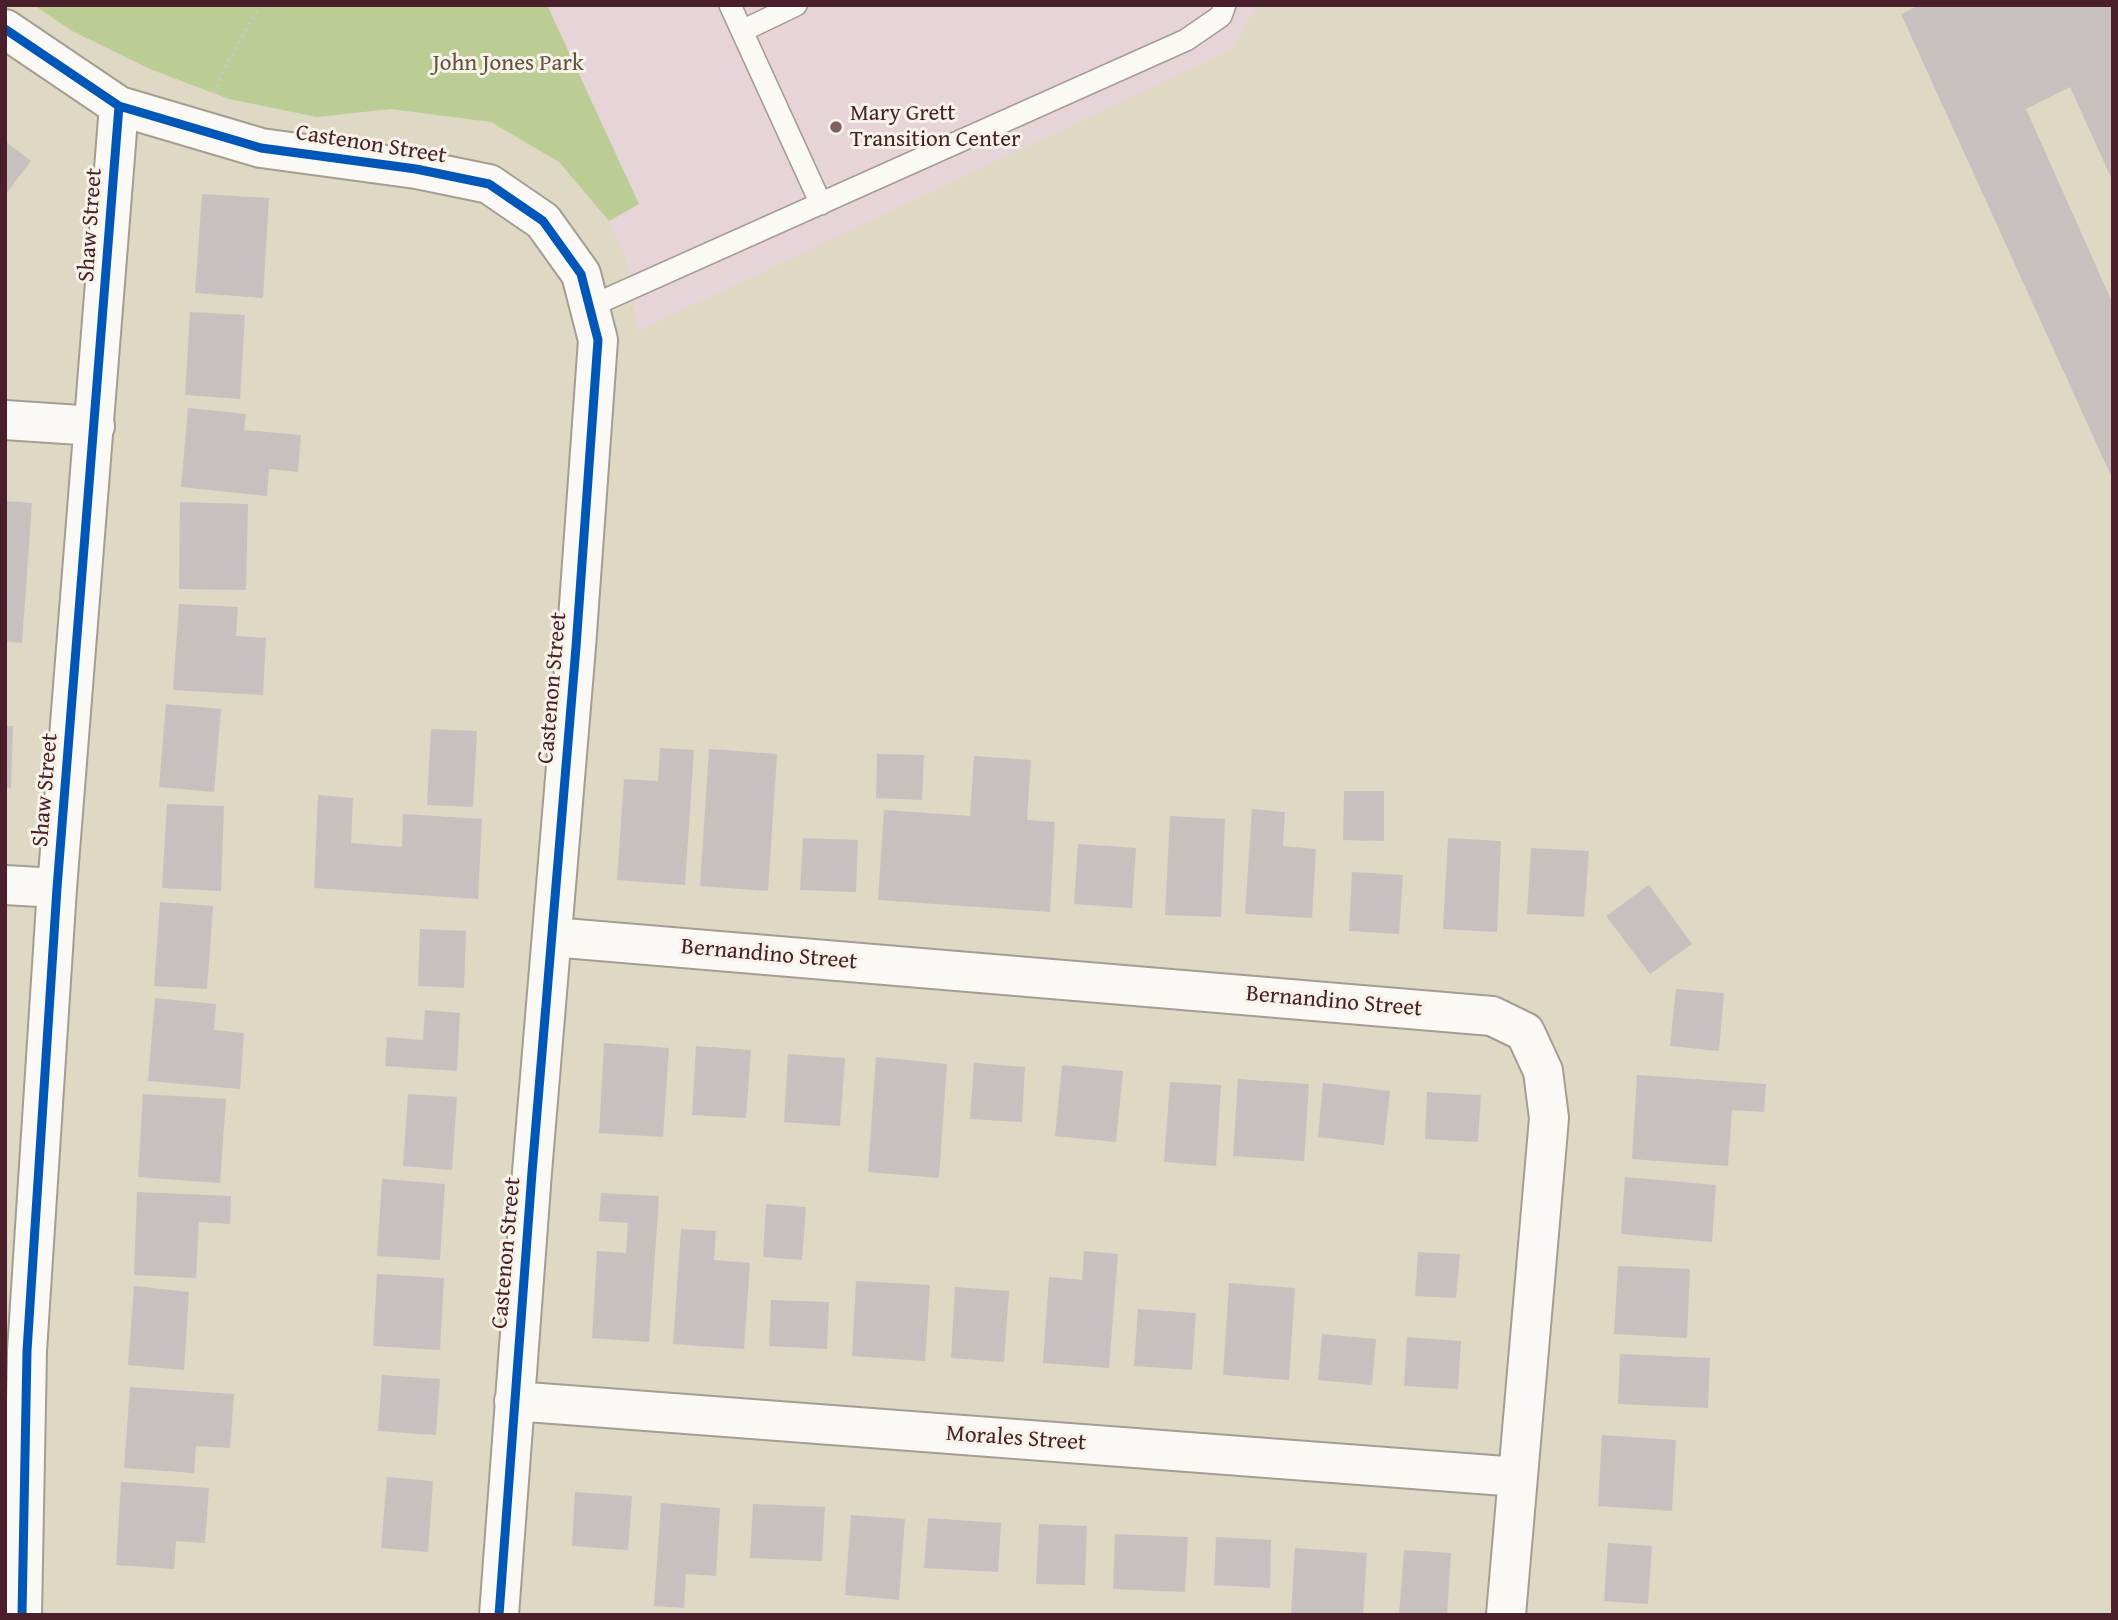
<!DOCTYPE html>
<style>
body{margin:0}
#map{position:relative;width:2118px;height:1620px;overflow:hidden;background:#dfd8c4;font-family:"Gentium Book Plus",serif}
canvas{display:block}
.frame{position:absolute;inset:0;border:7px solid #4a1f2b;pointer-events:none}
</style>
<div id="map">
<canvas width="2118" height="1620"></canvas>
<div class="frame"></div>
</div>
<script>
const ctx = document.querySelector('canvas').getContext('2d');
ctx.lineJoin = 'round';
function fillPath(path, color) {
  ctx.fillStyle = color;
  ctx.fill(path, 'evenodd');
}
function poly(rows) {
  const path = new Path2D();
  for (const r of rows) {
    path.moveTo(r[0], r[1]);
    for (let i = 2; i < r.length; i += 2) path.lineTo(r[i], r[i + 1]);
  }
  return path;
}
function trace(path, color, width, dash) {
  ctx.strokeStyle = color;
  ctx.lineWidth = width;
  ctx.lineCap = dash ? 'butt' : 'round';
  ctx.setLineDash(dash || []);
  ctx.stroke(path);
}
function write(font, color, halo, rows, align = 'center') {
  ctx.font = font + ' "Gentium Book Plus",serif';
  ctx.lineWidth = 6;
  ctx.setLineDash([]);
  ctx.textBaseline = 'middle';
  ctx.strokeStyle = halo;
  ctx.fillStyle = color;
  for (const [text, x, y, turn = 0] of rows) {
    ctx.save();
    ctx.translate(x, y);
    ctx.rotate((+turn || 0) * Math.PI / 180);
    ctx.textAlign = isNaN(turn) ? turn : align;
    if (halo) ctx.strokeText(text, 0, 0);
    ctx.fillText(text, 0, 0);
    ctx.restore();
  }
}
const built = poly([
 [547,5,1259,5,1230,50,638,331,625,256,609,221,639,204]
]);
const green = poly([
 [34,5,547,5,639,204,609,221,559,162,491,122,391,109,317,117,229,99,150,69,72,31]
]);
const building = poly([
 [1920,5,2113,5,2113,182,2070,87,2026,109,2113,304,2113,480,1901,14],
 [5,141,31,161,5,195],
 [202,194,269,198,263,298,195,293],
 [190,312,245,315,240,399,185,395],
 [188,408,246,414,244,430,301,435,298,472,269,469,267,496,181,487],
 [5,501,32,503,22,643,5,641],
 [180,502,248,504,246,590,179,589],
 [179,604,238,607,236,636,266,638,263,695,173,690],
 [166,704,221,709,214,792,159,787],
 [5,726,13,726,11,788,5,788],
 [431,729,477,731,473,807,427,805],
 [660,748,694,750,685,885,617,880,624,779,658,781],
 [709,749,777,754,768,891,700,886],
 [877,754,924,755,922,800,876,798],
 [974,756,1031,760,1027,820,1055,822,1050,912,878,900,884,810,970,816],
 [1344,791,1384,791,1384,841,1343,840],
 [318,795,353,798,351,843,402,847,403,814,482,819,478,899,314,888],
 [167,804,224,806,221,891,162,888],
 [1252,809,1285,812,1283,846,1316,849,1312,918,1245,914],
 [1170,816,1225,819,1221,917,1165,915],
 [803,838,858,840,856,892,800,890],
 [1448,838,1501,841,1497,932,1443,929],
 [1078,844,1136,848,1132,908,1074,904],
 [1531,848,1589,851,1584,917,1527,914],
 [1352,872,1403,875,1399,934,1349,931],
 [1649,885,1692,944,1650,974,1606,916],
 [160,902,213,906,207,989,154,986],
 [420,929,466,931,464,988,418,986],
 [1676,989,1724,993,1719,1051,1670,1046],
 [155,998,216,1004,214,1030,244,1033,240,1089,148,1081],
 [425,1010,460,1013,457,1071,385,1066,387,1037,423,1040],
 [604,1043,669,1048,663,1137,599,1133],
 [696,1046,751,1050,746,1118,692,1115],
 [788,1054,845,1058,840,1126,784,1122],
 [876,1057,947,1064,939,1178,868,1172],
 [974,1063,1025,1067,1022,1122,970,1119],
 [1062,1065,1123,1071,1116,1142,1055,1136],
 [1637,1075,1766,1084,1764,1112,1732,1110,1728,1166,1632,1159],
 [1238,1079,1309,1084,1304,1161,1233,1156],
 [1170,1082,1221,1085,1216,1166,1164,1162],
 [1323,1083,1390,1091,1384,1145,1318,1137],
 [1427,1092,1481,1095,1478,1142,1425,1139],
 [143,1094,226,1099,220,1183,138,1177],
 [408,1094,457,1097,452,1170,403,1166],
 [1625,1177,1716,1185,1712,1242,1621,1234],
 [382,1179,445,1184,440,1260,377,1256],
 [137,1192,231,1196,230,1224,199,1222,196,1278,134,1275],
 [601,1193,659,1196,649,1342,592,1338,597,1251,626,1253,628,1223,599,1221],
 [766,1204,806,1207,802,1260,763,1257],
 [681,1229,716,1231,714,1260,750,1263,744,1349,673,1344],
 [1084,1251,1118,1254,1109,1368,1043,1363,1049,1277,1082,1280],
 [1418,1252,1460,1254,1456,1298,1415,1296],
 [1618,1266,1690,1269,1687,1338,1614,1334],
 [377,1274,444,1278,440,1350,373,1346],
 [856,1281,930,1285,925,1361,852,1356],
 [1229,1283,1295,1288,1289,1380,1223,1375],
 [134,1286,189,1292,184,1370,128,1365],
 [955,1287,1009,1291,1004,1362,951,1358],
 [771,1300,829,1302,827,1349,769,1346],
 [1138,1309,1196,1313,1192,1370,1134,1366],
 [1322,1334,1376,1339,1372,1385,1318,1380],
 [1407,1337,1461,1341,1458,1389,1404,1386],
 [1620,1354,1710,1358,1708,1408,1618,1404],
 [382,1375,440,1379,436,1435,378,1431],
 [130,1387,234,1394,230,1448,196,1446,194,1473,124,1468],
 [1602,1435,1676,1440,1672,1511,1598,1506],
 [387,1477,433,1481,428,1552,381,1548],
 [121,1482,209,1488,205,1543,176,1541,174,1569,116,1565],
 [575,1492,632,1496,628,1550,572,1546],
 [661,1503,720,1508,716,1576,686,1574,684,1608,654,1606],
 [753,1504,825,1507,822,1561,750,1558],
 [851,1515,905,1519,899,1600,845,1595],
 [928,1518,1001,1523,998,1572,924,1568],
 [1039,1524,1087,1526,1085,1585,1036,1584],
 [1115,1534,1188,1537,1185,1592,1113,1589],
 [1216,1537,1271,1540,1270,1588,1214,1585],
 [1608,1543,1652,1546,1648,1604,1604,1601],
 [1295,1548,1367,1553,1363,1615,1291,1615],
 [1404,1550,1451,1553,1447,1615,1399,1615]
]);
const path = poly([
 [214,93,222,73,260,5]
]);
const service = poly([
 [730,5,821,204],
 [742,31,796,5],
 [589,307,1186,40,1221,16,1225,5]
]);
const minor = poly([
 [5,29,119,106,57,888,27,1351,22,1615],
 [119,106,261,148,416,169,489,184,543,221,581,274,598,340,576,647,532,1172,499,1615],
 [5,420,95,426],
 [5,885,57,888],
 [552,937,1492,1016,1525,1032,1543,1071,1549,1118,1506,1615],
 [514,1401,1518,1477]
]);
const cycleway = poly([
 [5,29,119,106,57,888,27,1351,22,1615],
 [119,106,261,148,416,169,489,184,543,221,581,274,598,340,576,647,532,1172,499,1615]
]);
const markers = [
 [836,127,7,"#7e6061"]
];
const parkNames = [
 ["John Jones Park",508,64]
];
const poiNames = [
 ["Mary Grett",850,114],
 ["Transition Center",850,140]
];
const streetNames = [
 ["Castenon Street",371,145,9],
 ["Shaw Street",91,225,-86],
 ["Castenon Street",553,688,-85],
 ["Shaw Street",46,790,-85],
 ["Bernandino Street",769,955,5],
 ["Bernandino Street",1334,1002,5],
 ["Castenon Street",507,1253,-85],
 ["Morales Street",1016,1439,4]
];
fillPath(built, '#e7d4d8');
fillPath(green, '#bbcc95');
fillPath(building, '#c8c0bf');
trace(service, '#a59c92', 24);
trace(minor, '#a59c92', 42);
trace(path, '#cbc7c3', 4.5, [2, 5]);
trace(service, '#faf9f6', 21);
trace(minor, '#faf9f6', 38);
trace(cycleway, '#0057b8', 9);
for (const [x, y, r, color] of markers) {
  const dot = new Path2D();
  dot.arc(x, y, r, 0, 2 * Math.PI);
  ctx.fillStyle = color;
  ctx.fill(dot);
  trace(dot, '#f7f3e8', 2.5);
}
write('23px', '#63503f', '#f7f3e8', parkNames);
write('23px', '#4a1f2b', '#f7f3e8', poiNames, 'left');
write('23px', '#4a1f2b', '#f7f3e8', streetNames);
</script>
